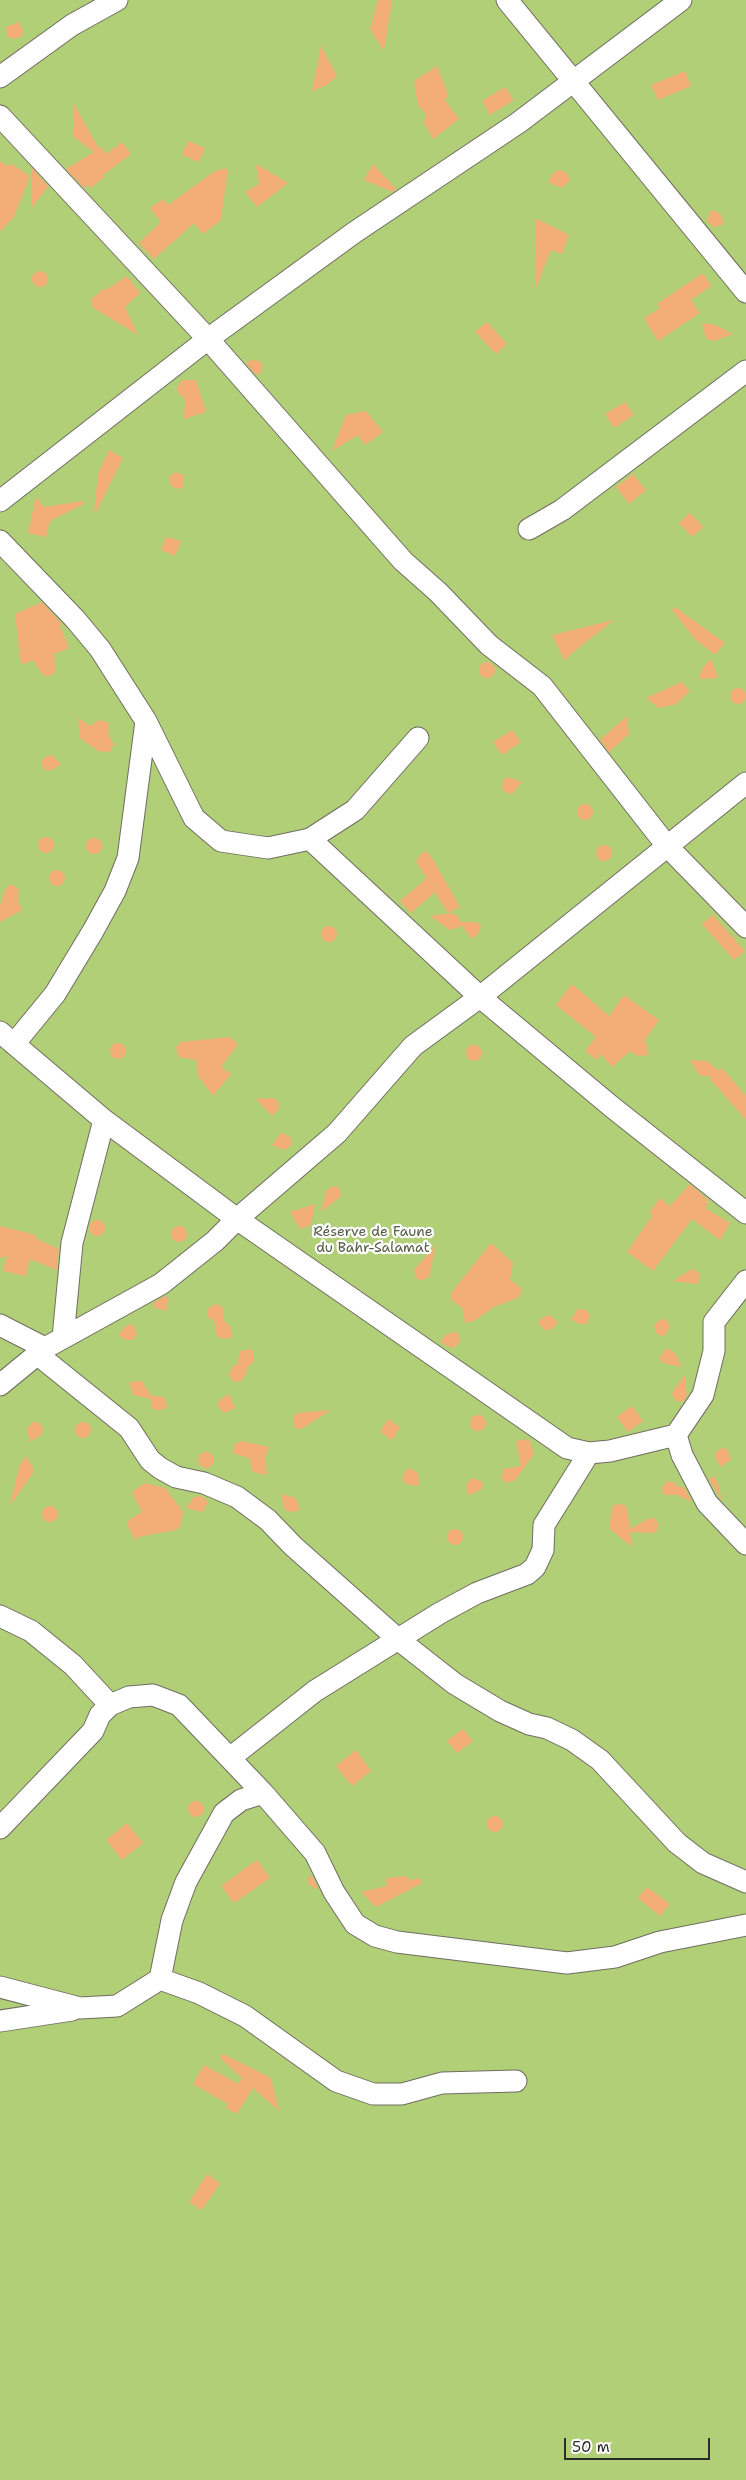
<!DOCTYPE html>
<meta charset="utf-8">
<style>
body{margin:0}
#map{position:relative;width:746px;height:2480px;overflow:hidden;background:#ede8cd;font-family:"Shantell Sans",sans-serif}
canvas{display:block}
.scale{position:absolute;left:564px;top:2438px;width:146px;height:22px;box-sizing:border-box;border:2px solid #2b2b2b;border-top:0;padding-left:6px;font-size:15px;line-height:18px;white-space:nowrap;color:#2b2b2b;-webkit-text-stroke:4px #fff;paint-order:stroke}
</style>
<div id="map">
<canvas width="746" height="2480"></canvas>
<div class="scale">50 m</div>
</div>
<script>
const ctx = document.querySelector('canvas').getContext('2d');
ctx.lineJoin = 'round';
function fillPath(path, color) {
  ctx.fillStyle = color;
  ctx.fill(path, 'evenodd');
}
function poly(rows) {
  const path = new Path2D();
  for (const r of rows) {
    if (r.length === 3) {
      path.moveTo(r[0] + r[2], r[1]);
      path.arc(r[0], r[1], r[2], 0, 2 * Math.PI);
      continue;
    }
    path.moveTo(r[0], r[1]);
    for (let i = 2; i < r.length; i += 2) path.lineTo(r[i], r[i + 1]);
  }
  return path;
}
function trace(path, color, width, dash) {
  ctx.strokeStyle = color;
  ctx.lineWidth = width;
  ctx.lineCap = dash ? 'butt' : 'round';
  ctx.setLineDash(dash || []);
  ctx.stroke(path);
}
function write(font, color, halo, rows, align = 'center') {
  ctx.font = font + ' "Shantell Sans",sans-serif';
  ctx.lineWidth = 4.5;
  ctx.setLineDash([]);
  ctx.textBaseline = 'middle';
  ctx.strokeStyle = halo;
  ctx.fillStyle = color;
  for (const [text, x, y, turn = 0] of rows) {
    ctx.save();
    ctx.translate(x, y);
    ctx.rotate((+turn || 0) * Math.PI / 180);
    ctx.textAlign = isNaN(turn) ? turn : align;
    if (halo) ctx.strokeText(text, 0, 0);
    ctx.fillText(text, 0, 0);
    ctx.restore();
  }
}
const green = poly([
 [0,0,746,0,746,2480,0,2480]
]);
const building = poly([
 [378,0,392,0,384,51,370,29],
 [19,22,23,31,21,37,14,39,8,37,6,27],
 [321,46,337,76,327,85,312,91],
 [437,66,449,97,444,99,459,119,433,139,424,123,426,114,418,106,414,81],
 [685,71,691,86,658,100,651,85],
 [505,87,514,100,490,115,482,101],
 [73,102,99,149,102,147,106,154,122,142,131,154,103,175,104,177,91,188,88,185,84,188,66,169,94,152,74,137],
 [188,141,205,148,199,162,182,155],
 [0,161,8,167,10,163,30,176,14,217,0,231],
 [256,164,288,183,257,207,245,192,259,184],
 [373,164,396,189,393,192,364,180],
 [32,168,48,186,32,208],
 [228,168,221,220,203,234,194,223,154,259,139,243,161,222,150,208,163,199,168,205,215,171],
 [560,170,567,173,570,181,561,188,548,182,554,172],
 [711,210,720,213,724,224,715,227,707,222],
 [535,218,569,235,562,254,551,250,536,288],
 [40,279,8],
 [703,273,711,286,691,300,700,313,658,341,644,318,660,308,657,304],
 [127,276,140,293,125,307,138,335,92,307,92,299,104,288,106,290],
 [487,322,507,344,496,354,475,332],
 [702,323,715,325,733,334,714,341,709,340,706,338],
 [255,360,261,362,262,366,261,372,256,375,247,365,248,361],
 [184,380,196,380,206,412,184,419,185,399,179,394,177,389,179,383],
 [625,402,634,415,614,428,605,414],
 [366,411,383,432,365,445,358,435,332,451,346,415],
 [109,450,123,458,96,512,94,511,98,474],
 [175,472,183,475,184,487,175,489,170,484,169,478],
 [633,474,646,490,629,504,616,487],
 [36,497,44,507,83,501,84,504,50,521,46,537,28,533],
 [690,513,703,527,692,537,679,523],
 [166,537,181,541,175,556,161,550],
 [42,602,62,624,60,626,69,648,54,654,56,672,47,677,42,674,33,660,21,665,15,614],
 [675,607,725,643,715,655,696,640,672,610],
 [614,620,572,653,565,661,552,635],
 [711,658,718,678,699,679,702,669],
 [487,670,8],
 [682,682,690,691,676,704,659,708,646,698],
 [738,696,8],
 [627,716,629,734,609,752,600,740],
 [78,718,90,726,99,720,109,723,108,735,114,744,110,752,98,751,80,738],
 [512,730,521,742,502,755,493,742],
 [52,755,61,764,52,770,44,770,41,761,47,756],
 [507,777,522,782,513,793,508,794,502,789,503,782],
 [585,812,8],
 [46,845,8],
 [94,846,8],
 [604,853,8],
 [425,851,431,856,460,907,448,913,435,892,411,913,400,901,427,878,416,862,420,855],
 [57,878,8],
 [13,885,19,889,18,902,22,910,0,922,0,906,5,890,8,886],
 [452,913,458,916,461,922,476,922,481,926,478,934,472,939,462,926,450,930,430,916],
 [713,915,745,951,734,960,702,924],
 [329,934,8],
 [572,984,609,1016,624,995,659,1020,645,1040,649,1055,638,1056,630,1051,612,1067,601,1054,597,1060,585,1051,596,1037,556,1005],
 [230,1037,238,1044,221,1067,231,1074,213,1096,198,1076,196,1060,178,1057,176,1047,181,1042],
 [118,1051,8],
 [474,1053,8],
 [690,1060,707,1061,719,1071,722,1068,746,1096,746,1120,710,1079,712,1077,699,1075],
 [273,1098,278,1101,279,1108,272,1116,256,1099],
 [281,1133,289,1136,291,1140,292,1144,287,1149,281,1149,272,1145],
 [690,1184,707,1199,707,1205,705,1208,730,1223,720,1240,692,1219,653,1271,627,1252,653,1215,649,1213,660,1198,670,1206],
 [337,1186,341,1192,340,1197,321,1212,326,1191,331,1187],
 [315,1204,311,1225,300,1229,290,1212],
 [97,1228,8],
 [0,1226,36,1235,35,1238,59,1249,57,1270,30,1259,26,1276,3,1271,7,1256,0,1258],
 [179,1234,8],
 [491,1243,513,1263,510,1280,521,1288,520,1297,494,1307,474,1321,465,1323,463,1309,451,1299,451,1293],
 [436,1245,429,1277,422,1280,417,1279,414,1270],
 [692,1269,700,1273,698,1284,673,1281],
 [165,1296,169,1299,166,1311,153,1307,153,1303],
 [218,1304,223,1309,224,1321,230,1326,233,1337,224,1339,217,1336,214,1321,208,1317,208,1312,209,1307],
 [578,1309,586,1310,590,1315,587,1324,579,1324,571,1319],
 [550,1315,558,1322,551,1330,545,1330,538,1323,543,1317],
 [666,1319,670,1327,664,1337,656,1333,654,1325,660,1320],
 [127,1325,133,1325,136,1330,137,1335,132,1340,126,1340,118,1335],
 [458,1332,460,1342,455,1347,449,1347,440,1342,446,1334],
 [667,1348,675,1353,682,1367,663,1363,659,1358],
 [253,1349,254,1361,247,1368,245,1376,241,1381,234,1382,229,1375,232,1367,237,1365,240,1351],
 [685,1374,687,1396,684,1401,675,1401,672,1393],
 [142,1381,151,1396,164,1397,167,1407,162,1410,156,1410,152,1408,151,1399,133,1395,129,1382],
 [229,1394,235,1408,224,1413,217,1405,221,1399],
 [632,1406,643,1421,628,1432,617,1417],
 [331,1410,303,1428,296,1429,293,1423,293,1417,297,1413],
 [478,1423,8],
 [388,1419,400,1427,392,1440,380,1432],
 [33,1422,39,1422,43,1429,41,1435,30,1442,27,1429],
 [83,1430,8],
 [529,1439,534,1454,515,1480,507,1483,501,1478,504,1469,521,1466,516,1441],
 [242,1441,269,1447,265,1457,267,1475,253,1472,249,1458,233,1453,234,1444],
 [727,1448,731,1460,720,1467,714,1454,720,1449],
 [206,1460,8],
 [26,1456,33,1468,33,1473,10,1506,19,1467],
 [411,1469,418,1473,419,1486,406,1484,402,1478,406,1470],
 [714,1476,718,1484,722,1501,709,1479],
 [472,1478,483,1482,481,1490,468,1495,466,1485],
 [667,1481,673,1482,679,1487,684,1487,692,1502,677,1495,665,1495,661,1490],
 [145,1483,165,1488,183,1512,180,1527,176,1530,138,1537,136,1541,127,1525,129,1520,142,1512,132,1492],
 [281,1494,296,1498,300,1510,291,1512,284,1509],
 [202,1496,208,1502,203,1512,186,1508,194,1497],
 [624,1504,627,1509,630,1529,648,1519,654,1518,658,1523,657,1531,653,1533,630,1532,632,1547,609,1528,613,1505],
 [50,1514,8],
 [455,1537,8],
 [463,1729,473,1741,457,1753,447,1741],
 [356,1750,371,1771,352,1786,336,1766],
 [196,1809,8],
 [495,1824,8],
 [127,1823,143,1843,122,1860,106,1840],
 [257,1860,270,1878,234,1903,221,1886],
 [311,1874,318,1888,316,1889,308,1884,308,1879],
 [406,1876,411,1880,420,1878,422,1883,376,1907,361,1892,387,1886,386,1878],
 [647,1887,670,1904,660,1916,638,1898],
 [223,2054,271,2078,279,2111,253,2088,237,2114,226,2108,228,2104,193,2084,204,2065,239,2084,242,2078,220,2058],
 [207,2174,220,2183,202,2210,189,2202]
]);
const minor = poly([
 [507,0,746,292],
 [0,77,72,25,117,0],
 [0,116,208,339,403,561,438,592,489,645,542,686,667,846,746,927],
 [0,501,208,339,355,232,518,123,681,0],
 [529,529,562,510,746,371],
 [0,541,75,619,100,649,146,721,194,818,221,841,268,848,310,839,355,810,418,738],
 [310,839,480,997,612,1107,746,1213],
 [0,1032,104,1120,237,1219,567,1448,589,1453,610,1451,676,1435,703,1395,714,1351,714,1322,746,1281],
 [14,1044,55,994,93,931,115,891,128,858,146,721],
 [0,1325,45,1348],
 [63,1338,72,1243,104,1120],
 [37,1354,129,1428,150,1460,160,1468,176,1477,204,1483,237,1497,268,1520,293,1546,399,1640,455,1684,500,1711,529,1724,547,1728,572,1740,600,1760,677,1843,703,1863,746,1882],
 [0,1385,45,1348,161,1284,215,1241,237,1219,337,1133,413,1046,480,997,746,783],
 [676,1435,682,1455,707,1503,746,1544],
 [0,1616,31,1631,73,1665,110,1705,129,1697,153,1695,179,1705,263,1793,315,1853,334,1892,355,1924,375,1936,397,1942,567,1963,615,1957,660,1942,746,1925],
 [230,1758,315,1691,440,1613,477,1593,527,1574,535,1567,543,1550,544,1525,589,1453],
 [0,1828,93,1731,100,1715,110,1705],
 [160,1979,172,1920,186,1882,224,1813,241,1800,263,1793],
 [0,1987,80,2008,117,2006,160,1979,199,1993,245,2016,336,2081,373,2094,402,2094,442,2083,516,2081],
 [0,2021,72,2010]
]);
const parkNames = [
 ["Réserve de Faune",373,1232],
 ["du Bahr-Salamat",373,1248]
];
fillPath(green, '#b1cf76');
fillPath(building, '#f3ad77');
trace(minor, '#6f6d64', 23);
trace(minor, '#fff', 21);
write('14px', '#535c42', '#fff', parkNames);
</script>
